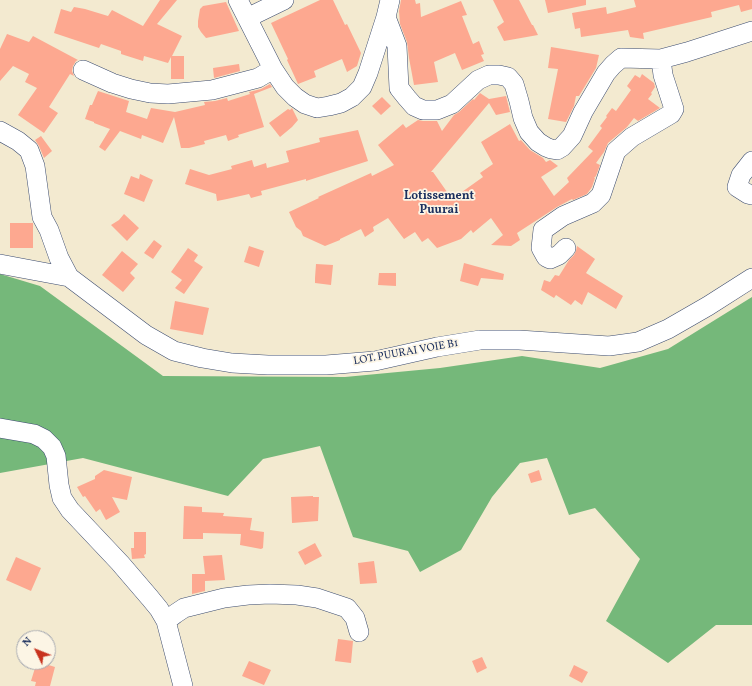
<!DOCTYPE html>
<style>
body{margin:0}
#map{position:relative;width:752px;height:686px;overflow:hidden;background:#f3ead0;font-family:Vollkorn,serif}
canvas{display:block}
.north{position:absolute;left:16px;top:630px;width:40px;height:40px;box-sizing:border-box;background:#fcf5e5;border:1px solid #a2a6af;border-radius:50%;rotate:313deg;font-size:11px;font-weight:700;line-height:16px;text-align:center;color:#1b2f5e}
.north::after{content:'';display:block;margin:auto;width:14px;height:18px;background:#c8321e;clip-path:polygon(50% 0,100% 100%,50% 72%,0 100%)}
</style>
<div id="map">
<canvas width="752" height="686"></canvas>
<div class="north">N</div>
</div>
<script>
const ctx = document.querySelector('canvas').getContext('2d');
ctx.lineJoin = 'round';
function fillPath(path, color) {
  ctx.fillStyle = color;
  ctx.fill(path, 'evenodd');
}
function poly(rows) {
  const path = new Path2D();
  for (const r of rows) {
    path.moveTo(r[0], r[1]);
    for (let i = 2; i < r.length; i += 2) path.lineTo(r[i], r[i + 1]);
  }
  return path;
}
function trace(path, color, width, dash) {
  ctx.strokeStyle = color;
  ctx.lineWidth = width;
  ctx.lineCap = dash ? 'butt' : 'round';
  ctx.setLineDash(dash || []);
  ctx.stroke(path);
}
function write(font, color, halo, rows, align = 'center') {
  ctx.font = font + ' Vollkorn,serif';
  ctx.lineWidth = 3.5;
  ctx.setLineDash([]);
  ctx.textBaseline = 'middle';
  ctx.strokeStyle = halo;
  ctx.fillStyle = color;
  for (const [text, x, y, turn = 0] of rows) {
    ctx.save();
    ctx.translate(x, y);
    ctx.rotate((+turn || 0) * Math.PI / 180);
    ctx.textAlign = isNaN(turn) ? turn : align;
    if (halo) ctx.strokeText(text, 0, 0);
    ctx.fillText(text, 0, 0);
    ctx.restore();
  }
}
const forest = poly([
 [0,274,40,286,163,376,345,377,440,368,522,356,600,368,668,349,752,297,752,625,716,625,668,663,606,621,640,559,595,508,569,515,547,458,520,463,492,497,461,550,420,572,408,551,353,537,320,446,263,459,228,496,83,458,0,473]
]);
const building = poly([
 [160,0,177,0,157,24,182,36,172,56,184,56,184,79,171,79,171,57,168,63,144,56,143,61,121,54,121,51,101,44,99,48,54,33,61,9,71,12,74,7,85,9,108,16,112,10,143,26],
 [320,0,333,0,345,25,347,24,361,53,357,66,347,72,342,59,314,71,316,77,298,84,287,60,288,59,271,23],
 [401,0,415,0,416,4,420,3,421,17,461,1,467,15,462,16,473,44,479,41,484,54,481,55,484,61,462,70,455,53,434,62,438,82,414,85,409,58,407,42,400,24,399,11],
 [493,0,519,0,532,25,533,25,538,35,504,41,497,27,504,22],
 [545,0,586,0,586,5,548,13],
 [634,0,752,0,752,9,741,12,739,5,711,12,712,17,643,33,644,39,630,37,628,30,581,37,580,28,575,29,572,13,606,7,607,14,636,7],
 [226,2,239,31,206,38,201,32,198,27,198,21,200,9,203,6],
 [7,34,29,42,33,36,78,60,76,61,73,66,72,71,74,76,70,74,49,107,58,113,44,133,18,115,37,88,25,82,29,74,13,66,0,81,0,49],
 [551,47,599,55,596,68,579,96,576,96,574,106,566,122,548,119,558,69,548,68],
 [239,64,240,71,214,78,213,68],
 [642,74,654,83,655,87,651,93,652,94,648,99,660,108,638,121,634,118,627,127,608,143,604,152,596,163,600,165,596,176,594,178,595,178,592,187,587,194,573,200,572,199,557,207,517,233,520,240,511,246,491,245,503,235,491,218,473,233,471,230,461,239,437,248,428,238,422,242,415,232,404,239,388,218,373,227,374,231,365,237,361,229,340,239,340,240,325,246,303,236,301,231,296,227,289,212,319,198,318,197,371,173,372,176,394,165,378,145,403,124,406,128,418,120,423,121,437,121,442,131,454,115,459,112,473,99,474,100,480,93,489,99,506,96,510,112,496,115,489,103,431,172,433,172,452,199,483,177,480,173,493,164,481,142,510,124,519,141,521,140,530,150,543,158,546,162,550,160,558,166,541,177,554,196,569,182,567,178,593,151,588,147,602,128,600,126,607,117,606,116,612,108,616,111,631,90,627,86,635,75,640,78],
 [270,84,272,87,254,94,264,127,238,135,239,137,228,141,226,135,204,141,205,144,189,148,181,148,174,117,163,143,142,135,141,139,120,131,105,151,99,147,110,129,94,123,94,122,85,119,90,105,92,105,98,91,129,101,126,112,147,119,151,108,175,112,205,105,204,102,215,101,227,98,228,101,250,94,249,92,261,89],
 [382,97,391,106,381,115,372,106],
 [292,108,298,120,292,127,280,137,269,123,288,109,290,110],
 [358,130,368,161,306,181,306,179,261,191,262,195,251,198,249,194,227,199,217,201,216,194,185,184,190,169,209,175,232,169,231,166,252,160,254,167,266,163,267,168,289,162,286,151,320,142,319,138],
 [41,136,52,151,44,158,39,146,35,140],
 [140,174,153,180,144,202,124,194,131,176,139,179],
 [124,214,139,228,127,241,111,225,119,220],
 [10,223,33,223,33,248,10,248],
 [154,240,162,246,153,259,144,253],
 [249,246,264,251,259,267,244,262],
 [577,246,595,259,586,273,623,296,616,309,588,292,582,305,575,300,571,305,556,295,554,298,541,290,544,280,550,282,555,275,559,276,569,260,574,255,576,251],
 [188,248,198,255,194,261,203,267,184,294,175,288,182,280,171,272],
 [122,251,138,264,130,273,135,278,123,292,102,275],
 [464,263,504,274,503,280,481,278,478,286,460,281],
 [316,264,333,265,331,285,315,283,315,278],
 [379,273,396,273,396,286,378,285],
 [175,301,209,308,203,335,170,329],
 [104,470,132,477,127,500,112,497,120,512,106,520,100,509,96,512,85,496,83,497,77,487,95,479,95,476],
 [539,470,542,480,531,483,528,474],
 [313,496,313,497,319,497,318,521,292,523,291,497],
 [184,506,202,507,202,512,224,513,223,516,252,518,250,530,264,532,263,548,261,549,240,545,241,534,203,533,203,539,183,539],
 [134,532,146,532,146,554,144,555,145,558,132,559,131,548,134,548],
 [315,543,322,556,305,565,298,552],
 [222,555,225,580,205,581,205,591,192,594,192,574,205,574,203,556],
 [16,557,41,568,31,591,6,580],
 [374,561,377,583,360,584,358,563],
 [338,639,353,641,351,663,335,661],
 [482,657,487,668,477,673,472,661],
 [249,661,271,670,264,685,242,676],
 [42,663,55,667,50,686,35,686,36,682,31,681,35,668,40,669],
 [574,665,588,672,582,683,569,676]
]);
const minor = poly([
 [238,0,273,69,285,87,295,97,305,104,317,108,329,106,341,103,352,97,362,87,368,73,386,17,390,0],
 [386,17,397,46,399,88,407,98,414,106,423,110,437,110,452,104,478,80,489,75,499,75,508,77,514,84,519,101,523,118,529,132,538,142,546,147,551,149,557,150,562,147,572,136,583,112,606,73,613,65,621,58,661,59,687,52,752,31],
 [247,18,284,0],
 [83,70,112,83,131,89,150,93,168,94,212,90,258,78,273,69],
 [0,131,18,141,29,150,35,166,42,217,49,230,59,258,69,277],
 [752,161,741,175,737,187,748,194,752,195],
 [566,248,559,255,550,259,546,257,541,248,543,230,563,216,593,203,601,195,616,151,632,137,671,114,674,109,663,75,661,59],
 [0,264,69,277,146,335,174,351,202,358,232,363,268,365,326,365,375,361,437,347,480,340,519,340,609,346,638,342,668,329,708,306,752,278],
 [0,428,34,434,44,439,52,447,56,456,59,485,62,498,70,510,120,563,150,598,159,609,166,621,183,686],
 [166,621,175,614,184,608,224,598,248,595,270,594,297,595,317,598,347,608,355,618,359,632]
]);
const streetNames = [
 ["LOT. PUURAI VOIE B1",406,353,-10]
];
const neighbourhoodNames = [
 ["Lotissement",439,197],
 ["Puurai",439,211]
];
fillPath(forest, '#75b87a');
fillPath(building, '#fda890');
trace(minor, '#3b4b6f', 20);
trace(minor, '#fff', 19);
write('11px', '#1b2f5e', '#fcf5e5', streetNames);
write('bold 12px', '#1b2f5e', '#fcf5e5', neighbourhoodNames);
</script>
